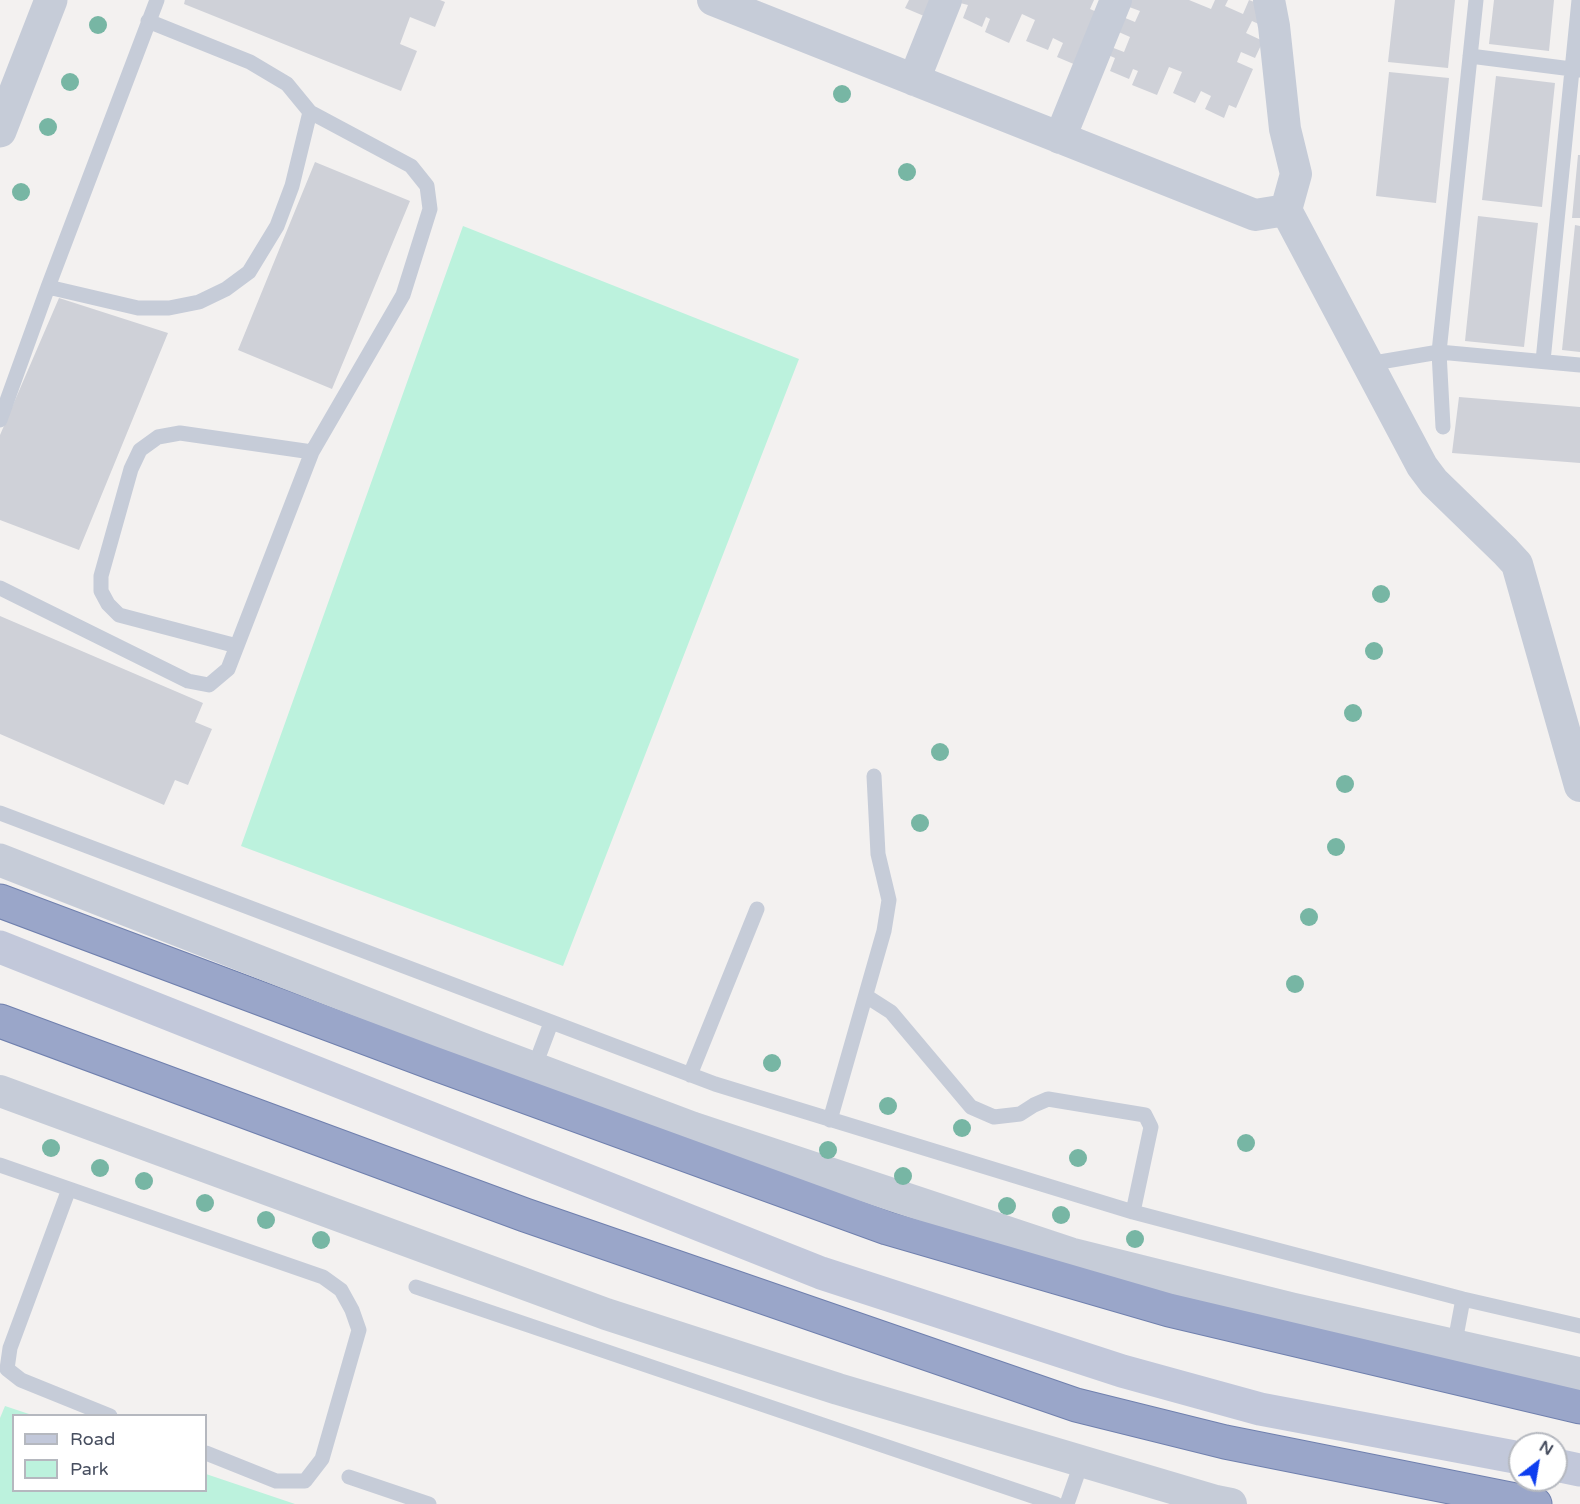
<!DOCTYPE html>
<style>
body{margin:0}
#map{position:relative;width:1580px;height:1504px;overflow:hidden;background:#f3f1f0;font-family:"Varela Round",sans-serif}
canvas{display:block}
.legend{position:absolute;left:12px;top:1414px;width:195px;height:78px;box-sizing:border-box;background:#fff;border:2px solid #b5b8bf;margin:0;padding:8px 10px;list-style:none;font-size:18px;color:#474e5f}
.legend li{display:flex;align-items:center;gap:12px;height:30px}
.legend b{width:30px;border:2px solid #b5b8bf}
.north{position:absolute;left:1508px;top:1432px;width:60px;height:60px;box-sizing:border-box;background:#fff;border:2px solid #b5b8bf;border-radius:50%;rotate:31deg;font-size:16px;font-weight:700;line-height:24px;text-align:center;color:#474e5f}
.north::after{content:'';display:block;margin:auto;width:21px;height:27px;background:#0e3eef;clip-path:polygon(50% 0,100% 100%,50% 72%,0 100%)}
</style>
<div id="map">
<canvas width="1580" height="1504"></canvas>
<ul class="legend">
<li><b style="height:8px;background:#c2c8da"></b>Road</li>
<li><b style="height:16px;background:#bcf2dd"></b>Park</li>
</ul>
<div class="north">N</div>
</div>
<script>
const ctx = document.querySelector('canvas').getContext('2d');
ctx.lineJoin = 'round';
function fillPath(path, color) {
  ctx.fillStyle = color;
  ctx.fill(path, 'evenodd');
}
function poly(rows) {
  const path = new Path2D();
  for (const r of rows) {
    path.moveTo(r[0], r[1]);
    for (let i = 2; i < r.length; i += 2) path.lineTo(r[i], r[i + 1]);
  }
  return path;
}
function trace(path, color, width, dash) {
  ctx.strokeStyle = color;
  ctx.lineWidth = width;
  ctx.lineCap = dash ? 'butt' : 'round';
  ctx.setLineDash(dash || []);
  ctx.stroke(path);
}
const green = poly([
 [463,226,799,359,563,966,241,846],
 [5,1406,32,1415,14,1416,14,1490,206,1490,206,1474,295,1504,0,1504,0,1418]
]);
const building = poly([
 [185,0,440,0,445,2,435,27,410,17,400,44,417,51,401,91,184,4],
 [909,0,939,0,924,16,905,8],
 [961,0,1094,0,1090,9,1106,16,1076,65,1057,57,1063,43,1053,38,1048,50,1026,41,1035,20,1022,14,1009,43,985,32,990,19,986,17,982,27,963,18,968,5,960,3],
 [1122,0,1189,0,1211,9,1215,0,1228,0,1225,6,1243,14,1249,0,1262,5,1263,26,1252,21,1246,33,1263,41,1255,58,1241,52,1237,62,1253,69,1236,108,1229,105,1224,118,1205,109,1211,96,1201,91,1195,103,1173,93,1182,72,1169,67,1157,95,1132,85,1138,71,1133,69,1129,79,1110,71,1115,58,1108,55,1111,47,1124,52,1130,37,1112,29,1118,15,1135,22,1140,11,1121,4],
 [1395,0,1455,0,1448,68,1388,62],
 [1494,0,1554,0,1549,51,1489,44],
 [1389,72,1449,78,1436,203,1376,196],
 [1496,76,1555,83,1542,207,1482,200],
 [1578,155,1580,155,1580,218,1572,218],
 [315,162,410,201,332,389,238,350],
 [1478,216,1538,223,1524,347,1465,341],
 [1575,225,1580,226,1580,352,1562,350],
 [59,298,168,333,79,550,0,520,0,435],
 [1459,397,1580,407,1580,463,1452,453],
 [0,616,203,703,195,722,212,729,188,785,175,780,164,805,0,734]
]);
const service = poly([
 [1470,56,1580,70],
 [48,287,138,308,169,308,199,302,226,289,249,272,277,226,292,186,310,112,287,84,250,62,148,21],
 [1543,361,1579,0],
 [1368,364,1439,352,1580,365],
 [0,420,48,287,157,0],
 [1443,427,1439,352,1476,0],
 [0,588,188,681,209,685,228,669,312,452,403,295,430,209,427,186,411,166,310,112],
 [237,646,119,615,108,604,101,591,101,576,131,469,140,450,158,437,180,433,312,452],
 [0,813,715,1084,1133,1212,1463,1299,1580,1326],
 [866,996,891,1012,971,1107,994,1117,1020,1114,1034,1105,1048,1099,1145,1115,1151,1127,1133,1212],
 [534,1068,551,1023],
 [690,1075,757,909],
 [830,1120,884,931,889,900,878,854,874,776],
 [0,1165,323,1277,341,1290,352,1310,359,1330,322,1459,305,1481,276,1481,206,1453],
 [69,1189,10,1348,7,1369,21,1380,110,1416],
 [416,1287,1056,1504],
 [1454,1347,1463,1299],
 [349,1477,429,1504],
 [1067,1504,1082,1461]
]);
const minor = poly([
 [713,0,1255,215,1286,210],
 [1269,0,1274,26,1285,129,1296,174,1286,210,1422,466,1434,482,1505,551,1517,564,1580,786],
 [914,80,946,0],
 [1060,138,1116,0],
 [0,1091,606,1314,838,1389,1216,1501,1231,1504]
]);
const tertiary = poly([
 [0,131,51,0],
 [0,860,472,1045,692,1128,1071,1254,1292,1309,1580,1374]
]);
const secondary = poly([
 [0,947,821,1273,1122,1371,1260,1409,1520,1458],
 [1556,1465,1580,1470]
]);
const trunk = poly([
 [0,901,433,1063,887,1228,1169,1310,1580,1407],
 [0,1021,525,1215,1076,1405,1225,1442,1535,1504]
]);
const trees = [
 [98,25],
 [70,82],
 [842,94],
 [48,127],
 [907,172],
 [21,192],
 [1381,594],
 [1374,651],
 [1353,713],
 [940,752],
 [1345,784],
 [920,823],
 [1336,847],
 [1309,917],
 [1295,984],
 [772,1063],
 [888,1106],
 [962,1128],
 [1246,1143],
 [51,1148],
 [828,1150],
 [1078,1158],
 [100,1168],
 [903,1176],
 [144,1181],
 [205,1203],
 [1007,1206],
 [1061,1215],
 [266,1220],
 [1135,1239],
 [321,1240]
];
fillPath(green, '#bcf2dd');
fillPath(building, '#cfd1d8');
trace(trunk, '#7080ae', 35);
trace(service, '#c6ccd8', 15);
trace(minor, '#c6ccd8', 32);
trace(tertiary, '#c6ccd8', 33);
trace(secondary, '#c2c8da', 33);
trace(trunk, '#9aa6c9', 33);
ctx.fillStyle = '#77b6a4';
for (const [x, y] of trees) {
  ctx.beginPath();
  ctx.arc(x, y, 9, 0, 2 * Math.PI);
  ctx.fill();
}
</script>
